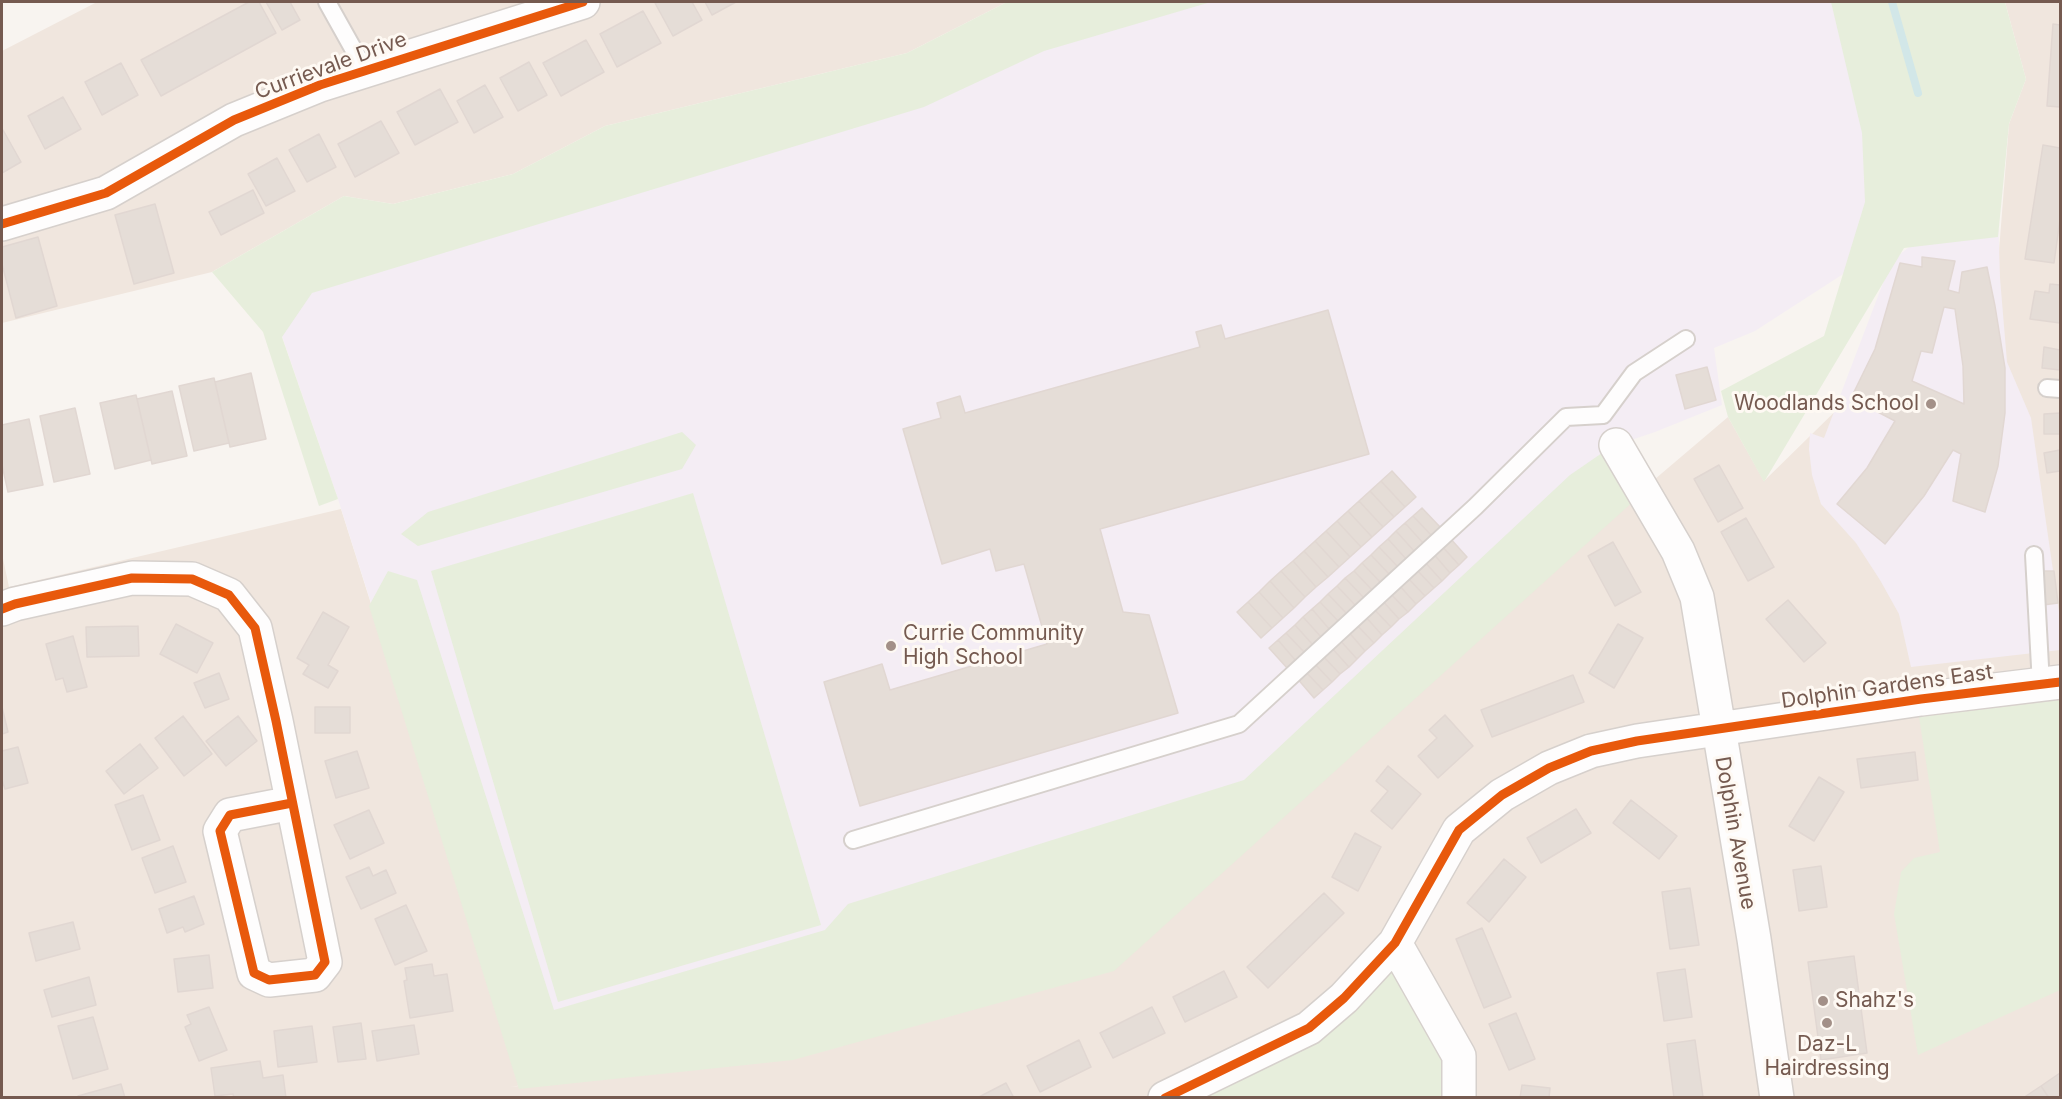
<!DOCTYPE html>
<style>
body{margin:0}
#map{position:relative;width:2062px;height:1099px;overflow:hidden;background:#f8f4f0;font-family:Inter,sans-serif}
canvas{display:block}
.frame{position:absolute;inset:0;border:3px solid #755a50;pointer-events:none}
</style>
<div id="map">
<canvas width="2062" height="1099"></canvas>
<div class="frame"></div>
</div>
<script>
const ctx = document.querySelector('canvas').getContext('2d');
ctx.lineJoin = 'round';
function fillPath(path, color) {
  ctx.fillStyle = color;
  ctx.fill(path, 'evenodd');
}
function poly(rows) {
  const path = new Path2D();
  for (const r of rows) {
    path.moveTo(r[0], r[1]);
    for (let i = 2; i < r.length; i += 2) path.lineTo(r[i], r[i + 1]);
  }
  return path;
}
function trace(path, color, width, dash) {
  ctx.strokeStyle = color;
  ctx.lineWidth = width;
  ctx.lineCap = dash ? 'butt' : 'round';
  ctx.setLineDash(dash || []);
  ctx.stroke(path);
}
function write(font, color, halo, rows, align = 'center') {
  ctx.font = font + ' Inter,sans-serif';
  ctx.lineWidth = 6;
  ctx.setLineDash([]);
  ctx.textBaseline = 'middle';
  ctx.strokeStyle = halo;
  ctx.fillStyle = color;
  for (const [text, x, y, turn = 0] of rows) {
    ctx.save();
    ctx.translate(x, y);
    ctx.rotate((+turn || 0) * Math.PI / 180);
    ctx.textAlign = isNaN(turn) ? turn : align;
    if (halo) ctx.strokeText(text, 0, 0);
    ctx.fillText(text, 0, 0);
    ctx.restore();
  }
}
const residential = poly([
 [97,2,1007,2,907,53,605,126,513,174,393,204,344,196,212,272,2,323,2,51],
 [2005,2,2060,2,2060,1097,2,1097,2,554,9,587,341,509,523,1085,510,1087,792,1056,1528,587,1728,417,1764,481,1999,251,2009,124,2026,79]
]);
const education = poly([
 [1129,2,1843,2,1871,119,1871,256,1755,331,1714,348,1722,405,1655,432,1616,445,1247,783,792,1056,524,1085,338,499,261,275],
 [1995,120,2000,278,2007,362,2031,418,2060,619,2060,650,1911,667,1899,614,1880,580,1856,543,1821,504,1812,475,1809,449,1810,433,1824,438,1891,262,1921,237]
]);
const green = poly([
 [1007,2,1211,2,1044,51,924,107,312,293,282,337,338,499,319,506,263,332,212,272,344,196,393,204,513,174,605,126,907,53],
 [1831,2,2005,2,2026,79,2009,124,1998,237,1904,248,1764,482,1728,417,1721,391,1824,336,1865,202,1862,133],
 [682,432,696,445,682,469,418,546,401,534,428,512],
 [1602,453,1636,499,1114,971,793,1060,519,1089,369,606,388,571,417,580,554,1010,825,930,848,904,1244,780,1570,475],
 [693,493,821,925,558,1002,431,571],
 [2060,700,2060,990,1918,1055,1894,914,1901,872,1914,858,1940,852,1919,717],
 [1388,971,1405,976,1445,1064,1446,1091,1439,1097,1193,1098,1342,1023]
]);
const stream = poly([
 [1892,2,1918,93]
]);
const building = poly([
 [249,2,259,2,276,33,161,96,141,60,249,2],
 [266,2,290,2,300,20,282,30,266,2],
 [658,2,692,2,702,20,673,36,655,3,658,2],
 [705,2,736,2,712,15,705,2],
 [643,11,661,43,617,67,600,34,643,11],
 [2053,24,2060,25,2060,107,2047,106,2053,24],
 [586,40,604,72,561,96,543,63,586,40],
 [529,62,547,95,518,111,500,78,529,62],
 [121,63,138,95,102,115,85,82,121,63],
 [485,85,503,117,474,133,457,101,485,85],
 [440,89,458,122,415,145,397,112,440,89],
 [63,97,81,129,45,149,28,116,63,97],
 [381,121,399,153,355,177,338,144,381,121],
 [3,130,21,162,2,173,2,131,3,130],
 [319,134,336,167,307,182,289,150,319,134],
 [2043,145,2060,148,2060,219,2054,263,2025,259,2043,145],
 [277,158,295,191,266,206,248,174,277,158],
 [253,190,264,213,221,235,209,212,253,190],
 [155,204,174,273,134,284,115,215,155,204],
 [38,237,57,306,16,318,2,264,2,247,38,237],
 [1922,257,1955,261,1948,290,1959,293,1962,272,1987,267,1995,306,2005,368,2005,413,1998,466,1985,512,1953,501,1961,454,1953,450,1924,496,1885,544,1837,504,1867,468,1895,421,1851,398,1875,349,1900,263,1922,267,1922,257],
 [1944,307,1955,309,1963,366,1964,404,1912,381,1921,351,1932,353,1944,307],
 [2050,284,2060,285,2060,323,2030,319,2035,291,2049,293,2050,284],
 [1328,310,1369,454,1100,529,1123,612,1149,615,1178,713,860,806,824,682,882,664,890,690,1047,644,1024,564,996,571,990,549,942,564,903,429,941,418,937,403,960,396,965,413,1200,347,1196,332,1221,325,1225,339,1328,310],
 [2044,347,2060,350,2060,370,2042,368,2044,347],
 [1707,367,1716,400,1685,409,1676,375,1707,367],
 [251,373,266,439,230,447,215,382,251,373],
 [214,378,229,443,194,451,179,386,214,378],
 [172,391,187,456,152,464,137,399,172,391],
 [136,395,151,460,115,469,100,403,136,395],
 [75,408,90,474,54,482,40,416,75,408],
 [2060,413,2060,434,2044,434,2044,414,2060,413],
 [29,419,43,485,8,492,2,465,2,425,29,419],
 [2060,450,2060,471,2047,473,2044,453,2060,450],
 [1719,465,1743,508,1718,522,1694,479,1719,465],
 [1392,471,1416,497,1405,507,1381,481,1392,471],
 [1381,481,1405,507,1394,517,1370,491,1381,481],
 [1370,491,1394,517,1383,527,1359,501,1370,491],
 [1359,501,1383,527,1372,537,1348,511,1359,501],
 [1422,508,1441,528,1432,536,1413,516,1422,508],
 [1348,511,1372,537,1361,547,1337,521,1348,511],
 [1413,516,1432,536,1424,544,1405,523,1413,516],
 [1746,518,1774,567,1748,581,1721,532,1746,518],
 [1337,521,1361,547,1350,557,1326,531,1337,521],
 [1405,523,1424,544,1415,552,1396,531,1405,523],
 [1326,531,1350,557,1339,567,1315,541,1326,531],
 [1396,531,1415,552,1407,560,1388,539,1396,531],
 [1449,537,1467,557,1459,565,1440,544,1449,537],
 [1388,539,1407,560,1398,567,1379,547,1388,539],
 [1315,541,1339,567,1328,577,1304,551,1315,541],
 [1613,542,1641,592,1615,606,1588,556,1613,542],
 [1440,544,1459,565,1450,573,1432,552,1440,544],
 [1379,547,1398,567,1390,575,1371,555,1379,547],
 [1304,551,1328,577,1316,587,1293,561,1304,551],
 [1432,552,1450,573,1442,581,1423,560,1432,552],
 [1371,555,1390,575,1381,583,1362,563,1371,555],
 [1423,560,1442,581,1434,588,1415,568,1423,560],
 [1293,561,1316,587,1305,597,1281,571,1293,561],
 [1362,563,1381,583,1373,591,1354,571,1362,563],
 [1415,568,1434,588,1425,596,1406,576,1415,568],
 [1281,571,1305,597,1294,608,1270,581,1281,571],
 [1354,571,1373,591,1364,598,1345,578,1354,571],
 [2041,571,2054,571,2058,603,2043,605,2041,571],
 [1406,576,1425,596,1416,604,1398,584,1406,576],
 [1345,578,1364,598,1356,606,1337,586,1345,578],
 [1270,581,1294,608,1283,618,1259,592,1270,581],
 [1398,584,1416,604,1408,612,1389,592,1398,584],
 [1337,586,1356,606,1347,614,1328,594,1337,586],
 [1259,592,1283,618,1272,628,1248,602,1259,592],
 [1389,592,1408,612,1399,619,1381,599,1389,592],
 [1328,594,1347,614,1339,622,1320,602,1328,594],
 [1381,599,1399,619,1391,627,1372,607,1381,599],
 [1788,600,1826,643,1804,662,1766,619,1788,600],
 [1248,602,1272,628,1261,638,1237,612,1248,602],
 [1320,602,1339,622,1330,630,1312,609,1320,602],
 [1372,607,1391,627,1382,635,1364,615,1372,607],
 [1312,609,1330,630,1322,638,1303,617,1312,609],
 [323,612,349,627,328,665,338,671,328,688,303,674,309,665,297,658,323,612],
 [1364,615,1382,635,1374,643,1355,623,1364,615],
 [1303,617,1322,638,1313,645,1295,625,1303,617],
 [1355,623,1374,643,1365,651,1347,630,1355,623],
 [176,624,213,643,197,673,160,654,176,624],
 [1618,624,1643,638,1614,688,1589,673,1618,624],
 [1295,625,1313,645,1305,653,1286,633,1295,625],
 [138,626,139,656,87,657,86,627,138,626],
 [1347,630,1365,651,1357,659,1338,638,1347,630],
 [1286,633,1305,653,1296,661,1278,640,1286,633],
 [73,636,87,687,67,692,63,678,56,680,46,644,73,636],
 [1338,638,1357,659,1349,667,1330,646,1338,638],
 [1278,640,1296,661,1288,669,1269,648,1278,640],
 [1330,646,1349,667,1340,674,1321,654,1330,646],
 [1321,654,1340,674,1332,682,1313,662,1321,654],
 [1313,662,1332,682,1323,690,1304,670,1313,662],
 [1304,670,1323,690,1314,698,1296,677,1304,670],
 [219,673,229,699,205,708,194,683,219,673],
 [1573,675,1584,702,1492,737,1481,710,1573,675],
 [2,707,8,732,2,734,2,707],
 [315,707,350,707,350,733,315,733,315,707],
 [1445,715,1473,746,1438,778,1418,756,1437,738,1429,730,1445,715],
 [183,716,212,754,184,776,155,738,183,716],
 [238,716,257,741,226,766,206,741,238,716],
 [140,744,158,768,124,794,106,771,140,744],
 [18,747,28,783,5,789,2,780,2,751,18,747],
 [357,751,369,788,336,798,325,761,357,751],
 [1915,752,1918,780,1861,788,1857,759,1915,752],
 [1388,766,1421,794,1392,829,1371,811,1388,791,1376,781,1388,766],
 [1819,777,1844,792,1814,841,1789,826,1819,777],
 [143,795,160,840,132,850,115,805,143,795],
 [1631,800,1677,836,1659,859,1613,823,1631,800],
 [1576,809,1591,833,1541,863,1527,838,1576,809],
 [369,810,384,843,350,859,334,825,369,810],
 [1355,833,1381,847,1358,891,1332,877,1355,833],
 [173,846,186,882,155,893,142,858,173,846],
 [1504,859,1526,877,1489,922,1467,903,1504,859],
 [1821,866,1827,907,1799,911,1793,870,1821,866],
 [369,867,373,876,386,870,396,893,361,909,346,877,369,867],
 [1690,888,1699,945,1670,949,1662,892,1690,888],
 [1324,893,1344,913,1268,988,1247,967,1324,893],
 [194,896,204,924,185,932,183,927,167,933,159,909,194,896],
 [406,905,427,951,395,965,375,919,406,905],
 [73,922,80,949,36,961,29,933,73,922],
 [1482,928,1511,997,1484,1008,1456,939,1482,928],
 [209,955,213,988,178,992,174,959,209,955],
 [1854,956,1867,1053,1821,1060,1808,962,1854,956],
 [432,964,434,976,447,974,453,1011,410,1018,404,981,407,980,405,968,432,964],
 [1685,969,1692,1017,1664,1021,1657,973,1685,969],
 [1224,971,1237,997,1185,1022,1173,997,1224,971],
 [89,977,96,1005,52,1017,44,990,89,977],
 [209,1007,227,1050,199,1061,185,1027,191,1024,187,1015,209,1007],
 [1152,1007,1165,1033,1113,1058,1100,1033,1152,1007],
 [1516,1013,1535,1059,1509,1070,1489,1024,1516,1013],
 [93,1017,108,1069,73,1079,58,1026,93,1017],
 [361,1023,366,1059,338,1062,333,1027,361,1023],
 [414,1025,419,1054,377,1061,372,1031,414,1025],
 [312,1026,317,1062,278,1067,274,1031,312,1026],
 [1079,1040,1091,1067,1040,1092,1027,1066,1079,1040],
 [1695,1040,1703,1097,1674,1098,1667,1044,1695,1040],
 [260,1061,263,1078,283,1075,286,1098,234,1098,233,1094,215,1096,211,1068,260,1061],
 [2060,1073,2060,1098,2049,1098,2041,1086,2060,1073],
 [1006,1083,1014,1098,977,1098,1006,1083],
 [121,1084,125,1098,78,1098,78,1096,121,1084],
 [1522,1085,1550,1088,1549,1098,1520,1098,1522,1085],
 [2041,1086,2049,1098,2023,1098,2041,1086]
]);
const lane = poly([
 [327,2,365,70],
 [2047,388,2060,389],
 [1603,415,1634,373,1686,339],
 [2034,555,2041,685],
 [853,840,1239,724,1475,507,1566,417,1603,415]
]);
const street = poly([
 [2,224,106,193,234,120,320,85,583,2],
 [1616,445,1678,551,1697,597,1754,939,1777,1098],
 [2,609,15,604,132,578,192,579,229,595,255,628,276,721,325,962,315,975,269,980,254,973,220,831,230,815,292,803],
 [1395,943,1459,1056,1459,1098],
 [1165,1098,1309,1028,1344,998,1395,943,1459,830,1502,795,1549,768,1591,751,1637,741,1921,699,2060,682]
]);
const cycleway = poly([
 [2,224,106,193,234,120,320,85,583,2],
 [2,609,15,604,132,578,192,579,229,595,255,628,276,721,325,962,315,975,269,980,254,973,220,831,230,815,292,803],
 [1165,1098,1309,1028,1344,998,1395,943,1459,830,1502,795,1549,768,1591,751,1637,741,1921,699,2060,682]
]);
const markers = [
 [1931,404,6,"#a39088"],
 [891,646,6,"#a39088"],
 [1823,1001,6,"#a39088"],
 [1827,1023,6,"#a39088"]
];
const streetNames = [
 ["Currievale Drive",331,66,-20],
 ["Dolphin Gardens East",1887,687,-8],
 ["Dolphin Avenue",1735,833,80]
];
const poiNames = [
 ["Woodlands School",1919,404,"right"],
 ["Currie Community",903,634],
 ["High School",903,658],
 ["Shahz's",1835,1001],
 ["Daz-L",1827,1045,"center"],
 ["Hairdressing",1827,1069,"center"]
];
fillPath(residential, '#f0e6de');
fillPath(education, '#f4edf4');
fillPath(green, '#e7eedc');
trace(stream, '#d2e7e8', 8);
fillPath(building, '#e5ddd7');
trace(building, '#e1d7d2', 1.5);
trace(lane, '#d6d0cc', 20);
trace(street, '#d6d0cc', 36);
trace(lane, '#fefdfd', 16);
trace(street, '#fefdfd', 33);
trace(cycleway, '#e8590c', 9);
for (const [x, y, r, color] of markers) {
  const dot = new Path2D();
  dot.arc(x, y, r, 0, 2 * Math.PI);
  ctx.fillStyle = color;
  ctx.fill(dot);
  trace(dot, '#fef9f3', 2);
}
write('21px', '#755a50', '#fef9f3', streetNames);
write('21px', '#755a50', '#fef9f3', poiNames, 'left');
</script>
